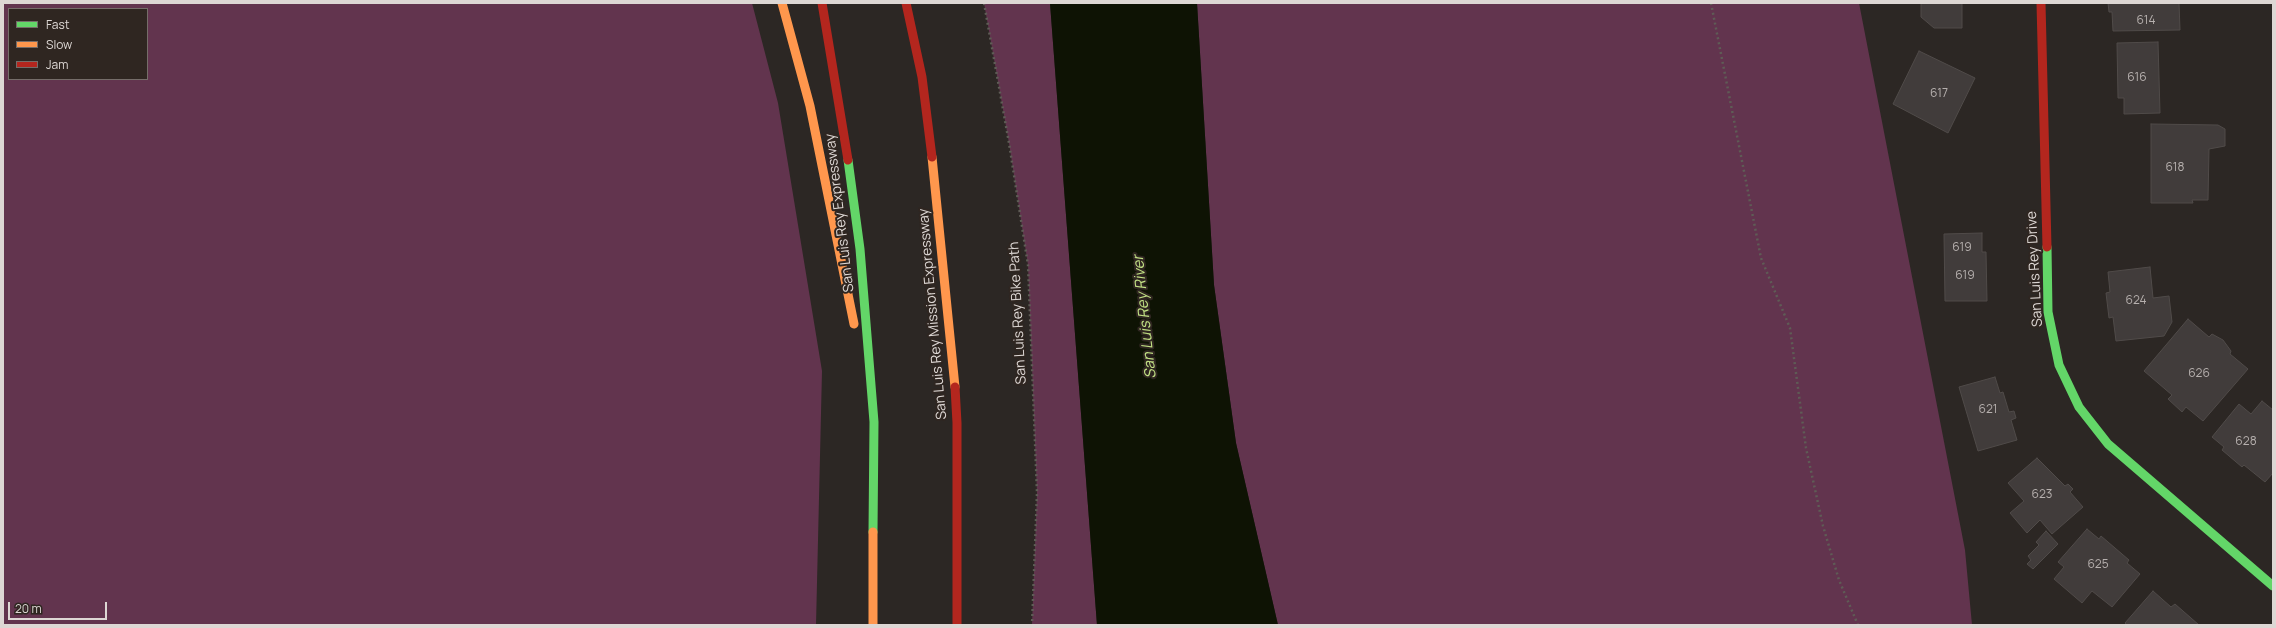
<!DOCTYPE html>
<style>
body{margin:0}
#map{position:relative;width:2276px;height:628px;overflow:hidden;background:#2c2724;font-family:Manrope,sans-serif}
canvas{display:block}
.frame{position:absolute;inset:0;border:4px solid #ddd7d4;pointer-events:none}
.legend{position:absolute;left:8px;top:8px;width:140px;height:72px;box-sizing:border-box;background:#2f2621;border:1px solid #756d69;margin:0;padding:5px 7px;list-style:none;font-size:12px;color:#ddd7d4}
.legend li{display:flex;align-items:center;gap:8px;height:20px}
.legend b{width:20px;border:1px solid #756d69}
.scale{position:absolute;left:8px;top:602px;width:99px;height:18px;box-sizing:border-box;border:2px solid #ddd7d4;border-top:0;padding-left:5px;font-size:12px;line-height:14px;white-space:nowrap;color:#ddd7d4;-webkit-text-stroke:3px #2f2621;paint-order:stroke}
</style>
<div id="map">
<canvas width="2276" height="628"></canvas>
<div class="frame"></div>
<ul class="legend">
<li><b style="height:5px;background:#63d668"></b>Fast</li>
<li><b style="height:5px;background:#ff974d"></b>Slow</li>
<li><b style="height:5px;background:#b3261e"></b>Jam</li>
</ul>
<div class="scale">20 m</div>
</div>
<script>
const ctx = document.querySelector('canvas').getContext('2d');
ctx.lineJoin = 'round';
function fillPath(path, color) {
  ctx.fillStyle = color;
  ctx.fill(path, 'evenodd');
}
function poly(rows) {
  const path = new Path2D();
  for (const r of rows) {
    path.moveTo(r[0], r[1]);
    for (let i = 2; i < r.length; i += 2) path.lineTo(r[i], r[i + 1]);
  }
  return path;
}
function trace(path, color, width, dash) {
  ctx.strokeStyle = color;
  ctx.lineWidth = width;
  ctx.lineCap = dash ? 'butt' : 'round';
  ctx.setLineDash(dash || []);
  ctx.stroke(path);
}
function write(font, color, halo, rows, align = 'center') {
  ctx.font = font + ' Manrope,sans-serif';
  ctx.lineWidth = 4;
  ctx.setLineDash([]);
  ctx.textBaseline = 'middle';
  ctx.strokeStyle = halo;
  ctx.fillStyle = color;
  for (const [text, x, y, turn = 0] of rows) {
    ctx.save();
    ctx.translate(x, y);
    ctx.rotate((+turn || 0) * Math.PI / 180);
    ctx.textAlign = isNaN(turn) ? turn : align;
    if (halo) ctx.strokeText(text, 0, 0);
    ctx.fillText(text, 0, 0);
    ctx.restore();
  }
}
const green = poly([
 [3,3,752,3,778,103,822,371,816,625,3,625],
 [9,9,147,9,147,79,9,79],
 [984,3,1050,3,1097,625,1032,625,1037,493,1028,265,1009,143],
 [1197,3,1859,3,1965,550,1972,625,1278,625,1236,443,1214,285]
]);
const water = poly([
 [1050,3,1197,3,1214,285,1236,443,1278,625,1097,625]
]);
const building = poly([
 [1921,3,1962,3,1962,28,1934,28,1921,17,1921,3],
 [2108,3,2179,3,2180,30,2113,31,2112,12,2109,12,2108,3],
 [2158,42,2160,113,2124,114,2124,98,2118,98,2117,43,2158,42],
 [1919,51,1975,78,1948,133,1893,104,1919,51],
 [2151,124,2218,125,2225,129,2225,146,2209,149,2208,200,2192,200,2193,203,2151,203,2151,124],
 [1982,233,1982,252,1986,252,1987,301,1945,301,1944,234,1982,233],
 [2150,267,2153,298,2169,296,2172,322,2164,336,2116,341,2113,317,2109,318,2106,293,2110,292,2108,272,2150,267],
 [2188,319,2209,337,2212,334,2223,340,2231,351,2230,354,2248,369,2203,421,2186,407,2182,412,2168,399,2172,395,2144,371,2188,319],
 [1995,377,2000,393,2003,392,2009,412,2014,411,2016,418,2011,420,2017,440,1978,451,1959,387,1995,377],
 [2262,401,2273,410,2273,473,2265,482,2244,465,2242,467,2222,450,2224,447,2212,437,2239,404,2251,414,2262,401],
 [2037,458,2065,486,2068,484,2073,489,2070,492,2083,507,2052,534,2040,520,2027,533,2010,513,2024,501,2008,483,2037,458],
 [2087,529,2099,539,2101,536,2129,560,2127,563,2140,574,2112,607,2092,591,2082,603,2054,579,2064,567,2058,562,2087,529],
 [2046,531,2058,544,2033,569,2027,564,2031,560,2028,556,2039,545,2036,542,2046,531],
 [2153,591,2171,607,2175,604,2199,625,2127,625,2125,623,2153,591]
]);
const path = poly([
 [984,3,1009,143,1028,265,1037,493,1032,625],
 [1711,3,1761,258,1790,328,1806,448,1823,526,1839,580,1858,625]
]);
const fast = poly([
 [848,160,860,249,874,422,873,532],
 [2047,247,2048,312,2059,365,2079,407,2108,444,2273,586]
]);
const slow = poly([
 [782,3,810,106,854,324],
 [932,157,955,387],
 [873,625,873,532]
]);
const jam = poly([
 [822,3,848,160],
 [906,3,922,77,932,157],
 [2041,3,2047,247],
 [955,387,957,423,957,625]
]);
const numberNames = [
 ["614",2146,21],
 ["616",2137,78],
 ["617",1939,94],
 ["618",2175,168],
 ["619",1962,248],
 ["619",1965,276],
 ["624",2136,301],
 ["626",2199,374],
 ["621",1988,410],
 ["628",2246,442],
 ["623",2042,495],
 ["625",2098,565]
];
const streetNames = [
 ["San Luis Rey Expressway",840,213,-97],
 ["San Luis Rey Drive",2035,269,-93],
 ["San Luis Rey Bike Path",1018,313,-93],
 ["San Luis Rey Mission Expressway",933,314,-95]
];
const waterNames = [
 ["San Luis Rey River",1145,317,-96]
];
fillPath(green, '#62344e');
fillPath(water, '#0e1304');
fillPath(building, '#413c3b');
trace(building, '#504b49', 1);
trace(path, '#5f5c56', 2.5, [2, 3]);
trace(fast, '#63d668', 9);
trace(slow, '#ff974d', 9);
trace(jam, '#b3261e', 9);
write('12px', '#b6b0ae', null, numberNames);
write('14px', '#ddd7d4', '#2f2621', streetNames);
write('italic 15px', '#c2e184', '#2f2621', waterNames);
</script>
